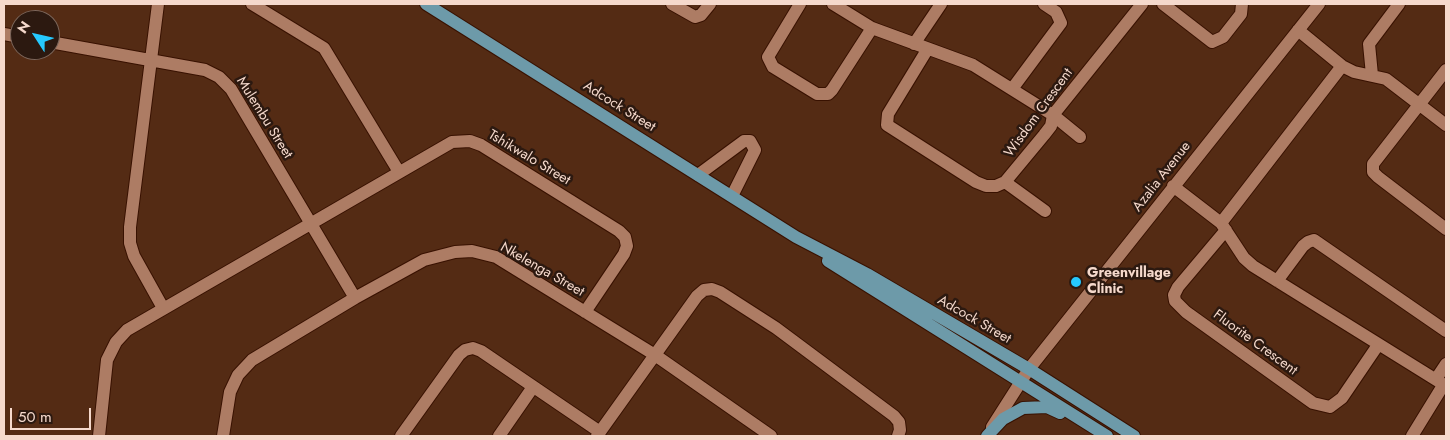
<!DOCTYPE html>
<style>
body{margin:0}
#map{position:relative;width:1450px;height:440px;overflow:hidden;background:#542b14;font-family:Jost,sans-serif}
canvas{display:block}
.frame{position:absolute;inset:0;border:5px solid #f5d9cc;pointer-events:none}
.north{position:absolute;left:10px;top:10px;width:50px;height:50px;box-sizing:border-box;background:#2c1910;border:1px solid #7c665b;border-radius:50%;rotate:305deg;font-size:14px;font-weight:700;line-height:20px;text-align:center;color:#f5d9cc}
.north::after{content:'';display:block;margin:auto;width:18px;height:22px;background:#26c9fe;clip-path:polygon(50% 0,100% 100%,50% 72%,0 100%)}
.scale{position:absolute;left:10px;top:408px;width:81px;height:22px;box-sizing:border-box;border:2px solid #f5d9cc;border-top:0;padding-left:6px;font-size:15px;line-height:18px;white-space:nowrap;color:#f5d9cc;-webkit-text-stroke:4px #2c1910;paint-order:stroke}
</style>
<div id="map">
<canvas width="1450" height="440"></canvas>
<div class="frame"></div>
<div class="north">N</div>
<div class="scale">50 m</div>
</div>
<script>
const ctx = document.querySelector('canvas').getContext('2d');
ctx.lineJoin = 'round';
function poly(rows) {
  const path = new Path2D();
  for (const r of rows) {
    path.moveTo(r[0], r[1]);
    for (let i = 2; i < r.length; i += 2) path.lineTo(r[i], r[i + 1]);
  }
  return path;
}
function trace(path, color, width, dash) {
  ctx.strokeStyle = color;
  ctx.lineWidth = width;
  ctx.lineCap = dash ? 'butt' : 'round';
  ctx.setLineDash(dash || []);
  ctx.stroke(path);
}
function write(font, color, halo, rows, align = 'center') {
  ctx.font = font + ' Jost,sans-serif';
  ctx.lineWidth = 5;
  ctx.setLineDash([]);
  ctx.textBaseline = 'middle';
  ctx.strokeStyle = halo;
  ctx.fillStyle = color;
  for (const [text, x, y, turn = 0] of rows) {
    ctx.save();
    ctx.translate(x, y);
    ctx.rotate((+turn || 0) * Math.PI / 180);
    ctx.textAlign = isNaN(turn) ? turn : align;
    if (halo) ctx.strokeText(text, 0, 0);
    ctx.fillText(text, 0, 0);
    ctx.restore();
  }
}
const minor = poly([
 [158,4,130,227,130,243,134,256,163,308],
 [252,4,324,48,399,172],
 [672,4,695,17,701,15,710,4],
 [800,4,768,57,773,67,817,94,828,94,832,90,872,28],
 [833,4,872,28,973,65,1053,115,1080,137],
 [1163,4,1212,42,1223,37,1241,14,1242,4],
 [1298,30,1342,66,1354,72,1386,79,1446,125],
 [4,34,20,37],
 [50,42,205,70,219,77,231,89,355,298],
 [914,44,941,4],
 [927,50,888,114,887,125,976,182,986,186,996,186,1005,182,1044,135,1051,126,1053,115,1142,4],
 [1446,70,1373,164,1373,172,1378,177,1446,229],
 [1372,75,1369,44,1399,4],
 [1012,89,1061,23,1056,12,1044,4],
 [698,175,744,141,750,141,755,150,732,196],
 [1005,182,1045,211],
 [1173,186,1221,223,1244,258,1253,266,1446,386],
 [1221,223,1342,66],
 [1226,230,1178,287,1174,295,1175,301,1186,312,1313,403,1330,407,1342,398,1378,345],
 [1277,281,1303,246,1308,242,1314,240,1446,331],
 [1436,379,1446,364],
 [992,427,1029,369,1319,4],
 [99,436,107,360,116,342,127,330,452,142,470,141,481,145,619,231,625,237,627,246,624,254,585,312],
 [223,436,230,392,238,375,252,360,355,298,424,260,455,252,472,251,496,257,655,355,771,436],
 [401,436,459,355,465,350,473,348,481,351,600,432],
 [499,436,533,387],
 [597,436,697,296,704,290,712,289,720,292,776,328,894,416,899,422,900,430,898,436],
 [1412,436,1444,384]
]);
const major = poly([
 [426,4,796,237,867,274,1029,369,1134,436],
 [828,261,1107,436],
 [987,436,1003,419,1023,408,1047,407,1060,413]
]);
const markers = [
 [1076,282,6,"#26c9fe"]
];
const streetNames = [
 ["Adcock Street",619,107,32],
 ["Wisdom Crescent",1039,113,-54],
 ["Mulembu Street",264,118,58],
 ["Tshikwalo Street",529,158,31],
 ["Azalia Avenue",1162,177,-52],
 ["Nkelenga Street",542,270,30],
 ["Adcock Street",974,320,30],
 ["Fluorite Crescent",1255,343,36]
];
const poiNames = [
 ["Greenvillage",1087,274],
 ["Clinic",1087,290]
];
trace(minor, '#381100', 14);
trace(major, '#381100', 14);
trace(minor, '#ad7c64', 12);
trace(major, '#6d9aa9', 12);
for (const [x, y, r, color] of markers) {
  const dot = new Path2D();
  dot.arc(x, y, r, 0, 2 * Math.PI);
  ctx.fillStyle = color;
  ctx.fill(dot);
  trace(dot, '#2c1910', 2);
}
write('14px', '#f5d9cc', '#2c1910', streetNames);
write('bold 14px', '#f5d9cc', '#2c1910', poiNames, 'left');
</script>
